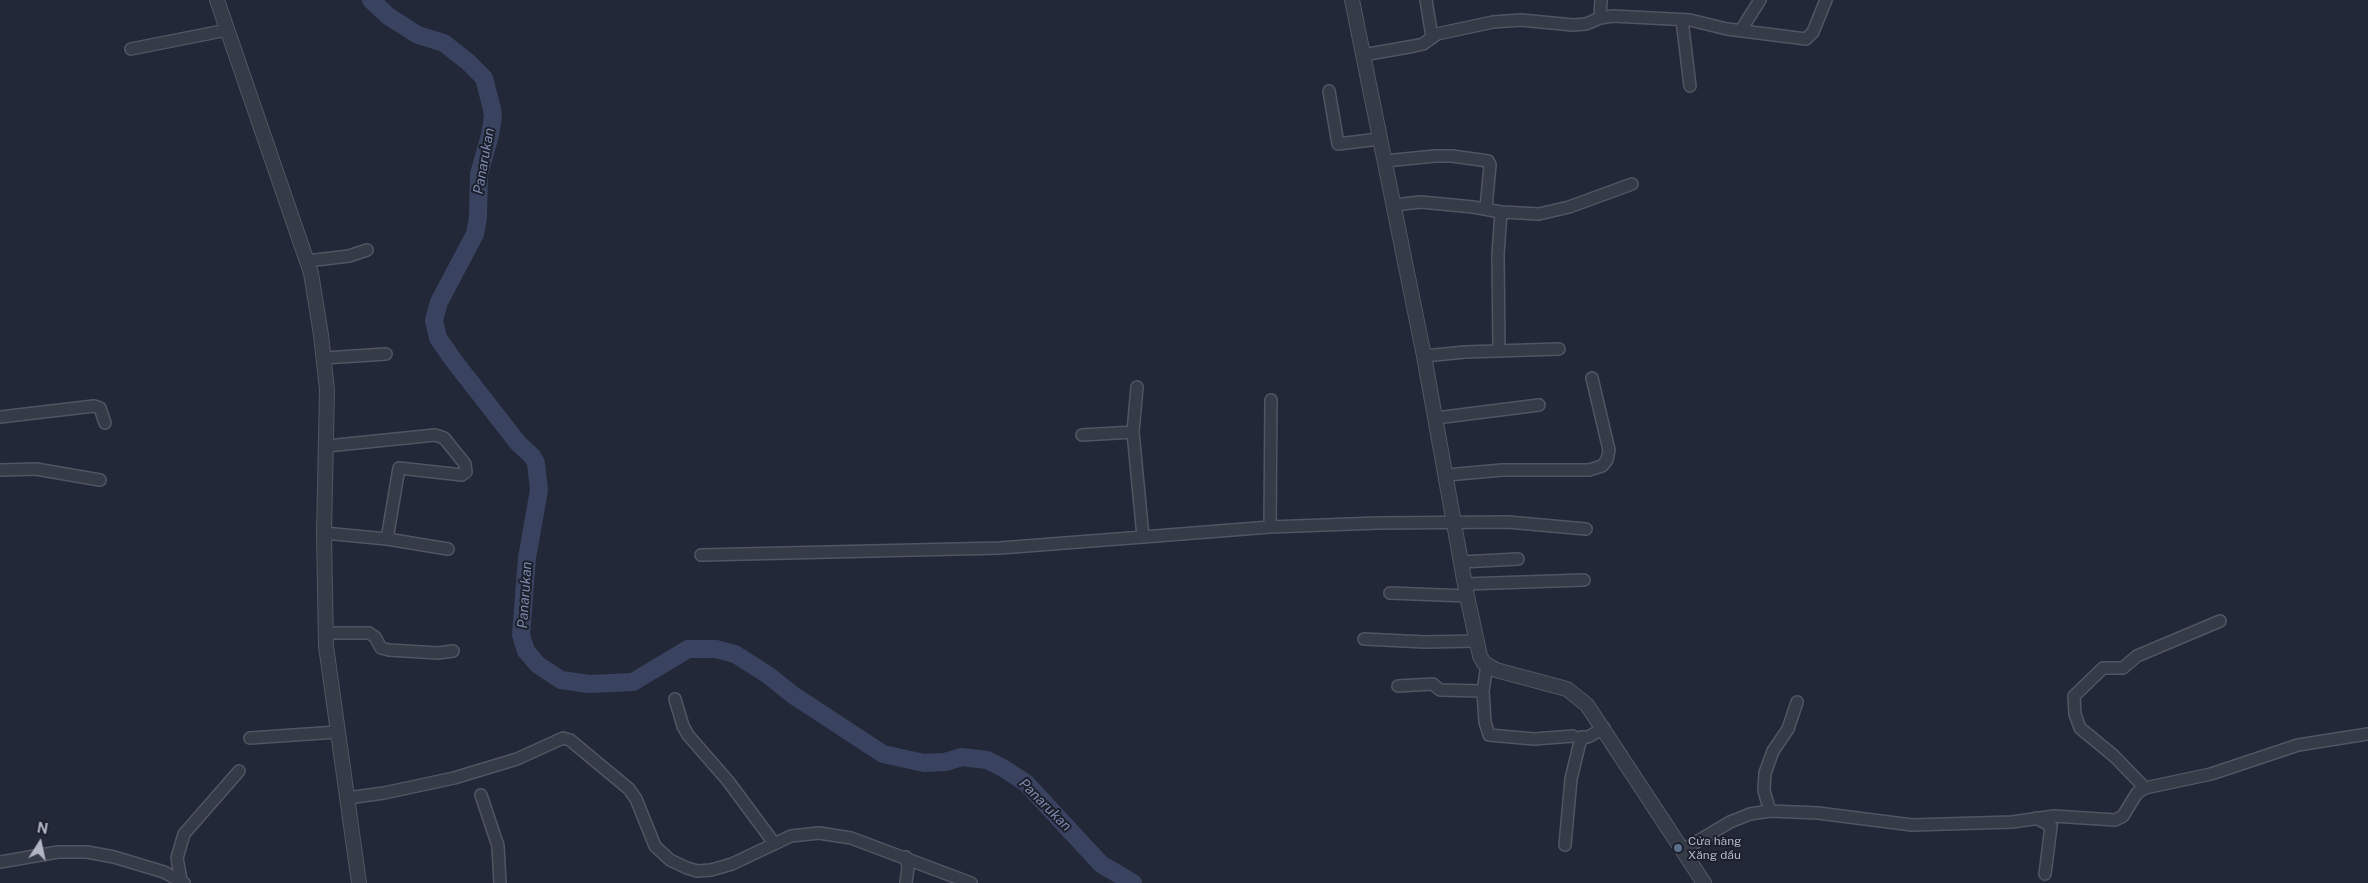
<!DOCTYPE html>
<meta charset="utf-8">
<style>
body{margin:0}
#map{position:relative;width:2368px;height:883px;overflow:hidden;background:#232838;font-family:"Public Sans",sans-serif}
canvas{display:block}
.north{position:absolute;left:15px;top:818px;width:50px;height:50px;-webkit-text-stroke:4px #1c202d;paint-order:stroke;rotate:10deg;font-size:14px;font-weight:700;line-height:20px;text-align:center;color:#b1b5c4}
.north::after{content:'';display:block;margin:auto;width:18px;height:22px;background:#b1b5c4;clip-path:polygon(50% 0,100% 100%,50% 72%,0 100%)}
</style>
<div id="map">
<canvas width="2368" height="883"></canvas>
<div class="north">N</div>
</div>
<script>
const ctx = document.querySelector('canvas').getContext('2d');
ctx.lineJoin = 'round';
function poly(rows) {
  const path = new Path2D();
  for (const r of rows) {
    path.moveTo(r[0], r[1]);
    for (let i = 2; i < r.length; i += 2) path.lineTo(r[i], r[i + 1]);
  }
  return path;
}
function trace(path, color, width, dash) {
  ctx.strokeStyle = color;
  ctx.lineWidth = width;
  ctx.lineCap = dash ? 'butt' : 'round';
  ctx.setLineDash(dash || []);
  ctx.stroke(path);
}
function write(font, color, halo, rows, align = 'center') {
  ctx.font = font + ' "Public Sans",sans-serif';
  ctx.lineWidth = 4;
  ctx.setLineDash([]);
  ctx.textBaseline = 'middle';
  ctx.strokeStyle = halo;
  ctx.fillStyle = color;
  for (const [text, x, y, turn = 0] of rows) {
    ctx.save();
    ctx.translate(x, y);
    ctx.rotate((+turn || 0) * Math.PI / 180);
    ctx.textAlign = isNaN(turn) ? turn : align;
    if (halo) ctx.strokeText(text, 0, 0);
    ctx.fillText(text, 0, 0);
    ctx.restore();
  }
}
const river = poly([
 [371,0,388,16,418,35,444,43,468,62,484,78,492,109,493,117,490,135,479,174,478,217,475,234,439,302,434,320,438,338,454,361,518,443,532,456,536,463,539,490,527,558,521,635,526,651,538,665,561,680,589,684,633,682,688,649,716,649,735,654,768,675,793,695,883,754,924,763,945,762,962,757,987,760,1003,768,1026,783,1101,864,1133,883]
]);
const minor = poly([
 [1426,0,1432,37],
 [1600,18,1601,0],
 [1682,20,1690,86],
 [1741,30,1760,0],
 [131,49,227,30],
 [1363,55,1414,46,1423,44,1437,34,1493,22,1521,20,1573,25,1586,24,1600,18,1613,16,1690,20,1727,29,1806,39,1813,32,1826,0],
 [1329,91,1338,144,1379,139],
 [1385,161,1435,156,1452,156,1488,161,1490,165,1486,208],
 [1393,205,1421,202,1473,207,1501,212,1539,214,1569,207,1632,184],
 [307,261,349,256,367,250],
 [1499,351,1498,254,1501,212],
 [1424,356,1465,352,1559,349],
 [324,358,386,354],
 [1137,387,1133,432,1143,537,1270,527,1378,523,1508,522,1586,529],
 [0,417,94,406,100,408,105,423],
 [1436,418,1539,405],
 [1082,435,1133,432],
 [327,446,435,435,444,438,465,464,466,472,462,475,399,468,387,539],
 [0,470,36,469,100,480],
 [1447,475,1502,470,1589,470,1602,466,1607,460,1609,450,1592,378],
 [1270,527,1271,400],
 [324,533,387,539,448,549],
 [701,555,1000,548,1143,537],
 [1461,562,1518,559],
 [1465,584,1584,580],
 [1390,593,1467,596],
 [325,633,369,633,375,637,381,648,389,650,438,653,453,651],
 [1364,639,1425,642,1475,641],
 [1487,665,1483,691,1485,722,1489,735,1534,739,1573,736],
 [1398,686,1433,684,1440,690,1483,691],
 [675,699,683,726,688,735,728,781,774,843],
 [250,738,337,732],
 [2145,788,2114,756,2080,728,2075,714,2074,696,2103,668,2123,668,2137,656,2220,621],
 [481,795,498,846,500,883],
 [347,798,384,793,454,778,517,759,563,738,570,740,629,789,636,799,655,846,670,860,687,868,697,871,711,870,732,864,791,836,819,833,851,838,971,883],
 [1770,811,1764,791,1765,773,1773,751,1788,729,1797,702],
 [2036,818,2051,826,2045,874],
 [1565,845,1571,779,1579,746,1582,737,1588,737,1604,728],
 [1683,850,1730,822,1750,814,1770,811,1818,813,1912,825,2012,822,2054,816,2115,820,2123,816,2137,793,2145,788,2211,774,2298,745,2368,734],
 [906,857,908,868,906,883],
 [0,862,58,852,87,852,114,857,164,872,184,883],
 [181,880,177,858,184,834,239,771]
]);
const tertiary = poly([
 [217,0,311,273,321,335,327,390,324,533,326,646,359,883],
 [1352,0,1424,356,1467,596,1480,656,1484,663,1496,670,1567,689,1587,705,1704,883]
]);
const markers = [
 [1678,848,5,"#5c6f8a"]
];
const poiNames = [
 ["Cửa hàng",1688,841],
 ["Xăng dầu",1688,855]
];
const waterNames = [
 ["Panarukan",484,161,-80],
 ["Panarukan",525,595,-86],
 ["Panarukan",1045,805,45]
];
trace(river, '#394360', 18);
trace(minor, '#515563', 14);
trace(tertiary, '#515563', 16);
trace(minor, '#363b48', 11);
trace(tertiary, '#363b48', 14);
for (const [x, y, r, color] of markers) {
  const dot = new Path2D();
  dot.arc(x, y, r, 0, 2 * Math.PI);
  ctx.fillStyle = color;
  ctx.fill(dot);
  trace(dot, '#1c202d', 2);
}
write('12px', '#b1b5c4', '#1c202d', poiNames, 'left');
write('italic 14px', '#7c88aa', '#1c202d', waterNames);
</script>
